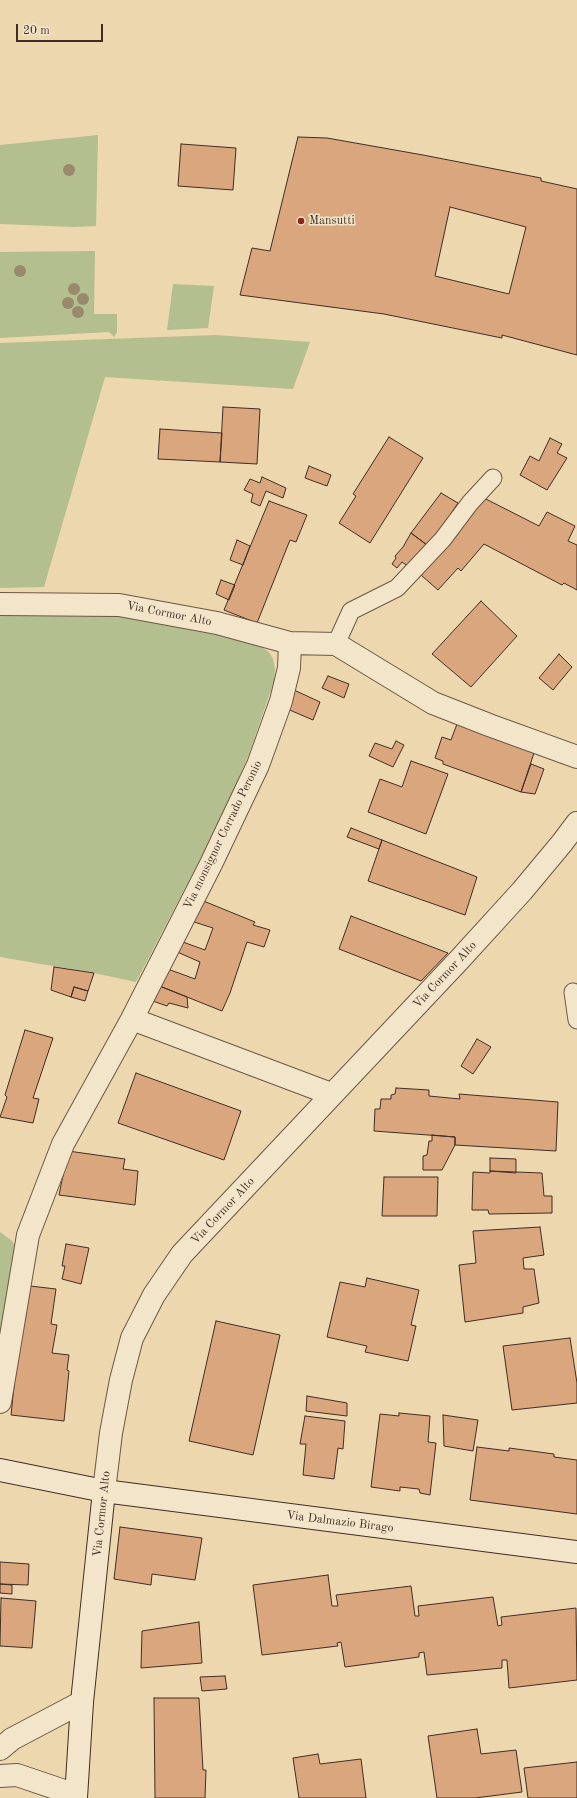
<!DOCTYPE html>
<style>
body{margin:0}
#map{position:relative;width:577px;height:1798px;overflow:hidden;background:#ecd7ae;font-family:"Old Standard TT",serif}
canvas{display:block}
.scale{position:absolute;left:16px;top:24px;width:87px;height:18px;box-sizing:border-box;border:2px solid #422d24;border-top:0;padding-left:5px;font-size:12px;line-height:14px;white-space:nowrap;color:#422d24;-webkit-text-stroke:3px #f3e5ca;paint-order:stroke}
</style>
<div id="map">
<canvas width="577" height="1798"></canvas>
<div class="scale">20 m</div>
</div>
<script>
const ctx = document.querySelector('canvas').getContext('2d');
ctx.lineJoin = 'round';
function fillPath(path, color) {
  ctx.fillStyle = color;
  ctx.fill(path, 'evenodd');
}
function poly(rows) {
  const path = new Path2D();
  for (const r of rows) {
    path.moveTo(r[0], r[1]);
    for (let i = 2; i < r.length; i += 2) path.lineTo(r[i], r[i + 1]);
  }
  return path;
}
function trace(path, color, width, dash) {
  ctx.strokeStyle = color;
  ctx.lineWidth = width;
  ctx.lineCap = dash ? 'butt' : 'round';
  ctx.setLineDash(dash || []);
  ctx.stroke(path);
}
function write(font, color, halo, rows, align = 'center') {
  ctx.font = font + ' "Old Standard TT",serif';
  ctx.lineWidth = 3;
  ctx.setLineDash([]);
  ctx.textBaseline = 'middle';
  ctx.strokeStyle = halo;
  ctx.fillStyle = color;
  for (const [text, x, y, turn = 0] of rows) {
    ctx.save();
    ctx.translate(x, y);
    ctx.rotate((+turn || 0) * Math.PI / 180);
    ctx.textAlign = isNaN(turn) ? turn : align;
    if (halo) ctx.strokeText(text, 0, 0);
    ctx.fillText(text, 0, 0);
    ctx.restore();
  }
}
const green = poly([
 [98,135,96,226,74,227,0,224,0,145],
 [95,251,94,314,117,314,117,332,114,337,109,332,0,338,0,252],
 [173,284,214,286,208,328,167,330],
 [216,335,310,342,293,389,105,377,44,587,0,588,0,343],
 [0,610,117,614,166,623,245,641,260,646,269,652,273,659,275,669,274,681,249,754,221,819,136,982,94,973,0,957],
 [0,1232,12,1241,16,1247,0,1343]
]);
const building = poly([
 [298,137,327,138,423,155,541,178,541,181,577,189,577,355,502,335,502,338,384,314,240,295,252,248,270,251,298,137],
 [450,207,526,227,509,294,435,276,450,207],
 [181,144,236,148,233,190,178,186,181,144],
 [223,407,260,409,257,464,220,462,223,407],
 [160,429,222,433,220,462,158,459,160,429],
 [389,437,423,458,370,543,339,523,356,496,353,494,389,437],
 [550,438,562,444,557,453,567,458,547,490,520,475,530,456,539,461,550,438],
 [309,466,331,475,327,486,305,478,309,466],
 [262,477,286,488,283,498,266,491,260,506,251,502,253,494,244,490,250,479,260,483,262,477],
 [441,493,458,503,452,512,455,514,431,548,411,533,441,493],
 [480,496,539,526,547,512,575,526,568,541,577,545,577,590,564,583,562,585,484,544,461,571,458,568,438,590,421,575,480,496],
 [269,501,307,515,296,542,290,540,257,623,224,610,269,501],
 [411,533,427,545,409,567,402,562,397,568,392,564,396,558,395,556,403,547,411,533],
 [237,540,250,546,243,565,230,560,237,540],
 [221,580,235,585,229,600,216,594,221,580],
 [481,601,517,636,471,687,432,654,481,601],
 [559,654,572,667,553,690,539,678,559,654],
 [328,676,349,684,344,698,322,688,328,676],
 [294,690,320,702,313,720,285,708,294,690],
 [457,724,534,753,521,792,443,764,443,761,435,758,442,737,451,740,457,724],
 [396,741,404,745,393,767,369,756,375,743,392,749,396,741],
 [411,761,448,774,426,834,368,812,380,779,402,787,411,761],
 [531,764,544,769,535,794,521,792,531,764],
 [351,828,382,840,379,849,347,837,351,828],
 [382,840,477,877,465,915,368,881,382,840],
 [201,900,255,922,253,925,270,930,264,947,247,942,230,993,222,1011,157,985,165,968,195,979,200,962,175,951,180,941,205,950,213,928,191,921,201,900],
 [351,916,406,937,448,953,421,981,339,949,351,916],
 [54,967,94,973,88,991,74,987,71,997,51,990,54,967],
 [157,985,187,997,188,1008,169,1003,167,1006,150,1000,157,985],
 [74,987,88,991,85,1001,71,997,74,987],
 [25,1030,53,1038,33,1098,39,1099,33,1123,0,1117,7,1097,5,1095,25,1030],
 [477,1039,491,1047,473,1074,461,1066,477,1039],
 [136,1073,241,1111,224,1160,118,1123,136,1073],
 [396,1088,429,1090,429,1096,460,1099,459,1094,558,1102,556,1151,455,1145,455,1137,374,1131,375,1109,380,1109,381,1099,391,1099,391,1095,395,1094,396,1088],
 [432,1135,455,1137,455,1145,442,1170,423,1170,423,1156,427,1155,429,1141,432,1141,432,1135],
 [68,1151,125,1159,123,1169,138,1171,135,1205,59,1195,68,1151],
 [490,1158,516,1159,516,1173,490,1171,490,1158],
 [490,1171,542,1173,544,1196,552,1196,552,1213,489,1214,488,1210,472,1210,473,1172,490,1173,490,1171],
 [384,1177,438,1177,437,1216,382,1216,384,1177],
 [540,1227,544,1255,523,1258,524,1269,534,1269,539,1303,523,1307,523,1313,465,1322,459,1265,476,1263,473,1231,540,1227],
 [66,1244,89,1248,81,1284,62,1279,65,1266,62,1266,66,1244],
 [367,1278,419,1290,411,1325,416,1326,408,1361,365,1352,367,1346,327,1337,340,1282,365,1287,367,1278],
 [30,1286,56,1289,51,1324,57,1325,52,1353,69,1355,67,1370,69,1371,64,1421,11,1415,16,1367,30,1286],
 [216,1321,280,1335,253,1455,189,1441,216,1321],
 [570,1338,577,1383,577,1403,512,1410,503,1346,570,1338],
 [307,1396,347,1403,347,1416,306,1411,307,1396],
 [399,1413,430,1416,428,1442,436,1443,430,1495,420,1493,419,1489,400,1487,400,1491,371,1487,380,1414,399,1416,399,1413],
 [443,1415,478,1420,473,1451,444,1446,443,1415],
 [305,1416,345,1421,343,1449,338,1448,334,1479,303,1475,306,1444,300,1444,305,1416],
 [477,1447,509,1451,509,1448,554,1454,554,1457,577,1460,577,1514,470,1500,477,1447],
 [120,1527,202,1538,195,1580,152,1574,151,1585,114,1579,120,1527],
 [0,1562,29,1564,28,1585,0,1584,0,1562],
 [328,1575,332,1606,338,1606,336,1595,411,1586,415,1616,419,1616,418,1606,493,1597,498,1626,502,1625,501,1617,576,1608,577,1680,509,1688,507,1660,502,1660,502,1668,427,1675,424,1652,419,1653,419,1657,345,1667,341,1642,337,1643,338,1646,262,1655,253,1585,328,1575],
 [0,1584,12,1585,12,1594,0,1593,0,1584],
 [1,1598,36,1601,32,1648,0,1646,1,1598],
 [199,1622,202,1663,141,1668,142,1631,199,1622],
 [225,1676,227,1689,202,1691,200,1677,225,1676],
 [154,1698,199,1698,203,1770,206,1770,205,1798,155,1798,154,1698],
 [477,1729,481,1754,516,1750,522,1792,475,1798,437,1798,428,1736,477,1729],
 [318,1754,320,1764,361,1759,366,1798,299,1798,293,1758,318,1754],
 [577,1762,577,1798,528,1798,524,1768,577,1762]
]);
const lane = poly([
 [336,644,351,611,397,588,443,539,470,503,493,478],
 [573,992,577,1020]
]);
const street = poly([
 [0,604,119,605,217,623,290,643,336,644,433,703,489,725,577,757],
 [132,1019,331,1094],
 [0,1402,28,1235,63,1144,132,1019,211,864,258,765,281,701,289,668,290,643],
 [104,1491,111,1433,121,1380,132,1338,154,1295,182,1254,460,959,522,891,562,843,577,823],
 [0,1749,12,1739,82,1702],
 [0,1776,17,1775,76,1795]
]);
const secondary = poly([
 [0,1470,104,1491,577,1552],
 [76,1798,82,1702,104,1491]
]);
const trees = [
 [69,170],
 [20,271],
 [74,289],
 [83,299],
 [68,303],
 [78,312]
];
const markers = [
 [301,221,4,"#8f2418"]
];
const poiNames = [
 ["Mansutti",309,221]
];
const streetNames = [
 ["Via Cormor Alto",169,614,11],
 ["Via monsignor Corrado Peronio",223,835,-64],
 ["Via Cormor Alto",445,975,-47],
 ["Via Cormor Alto",223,1211,-47],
 ["Via Cormor Alto",102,1514,-84],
 ["Via Dalmazio Birago",340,1522,7]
];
fillPath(green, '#b3bf8e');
fillPath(building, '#daa67d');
trace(building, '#422d24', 1);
trace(lane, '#6c5846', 19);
trace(street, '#6c5846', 24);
trace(secondary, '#422d24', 24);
trace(lane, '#f3e5ca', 17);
trace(street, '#f3e5ca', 22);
trace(secondary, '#f3e5ca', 22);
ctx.fillStyle = '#9b896e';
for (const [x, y] of trees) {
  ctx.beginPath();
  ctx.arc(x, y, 6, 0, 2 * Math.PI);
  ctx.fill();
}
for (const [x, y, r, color] of markers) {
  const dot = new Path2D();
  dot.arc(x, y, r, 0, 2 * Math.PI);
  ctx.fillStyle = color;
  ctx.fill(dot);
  trace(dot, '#f3e5ca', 1.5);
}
write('12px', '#422d24', '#f3e5ca', poiNames, 'left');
write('12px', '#422d24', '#f3e5ca', streetNames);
</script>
